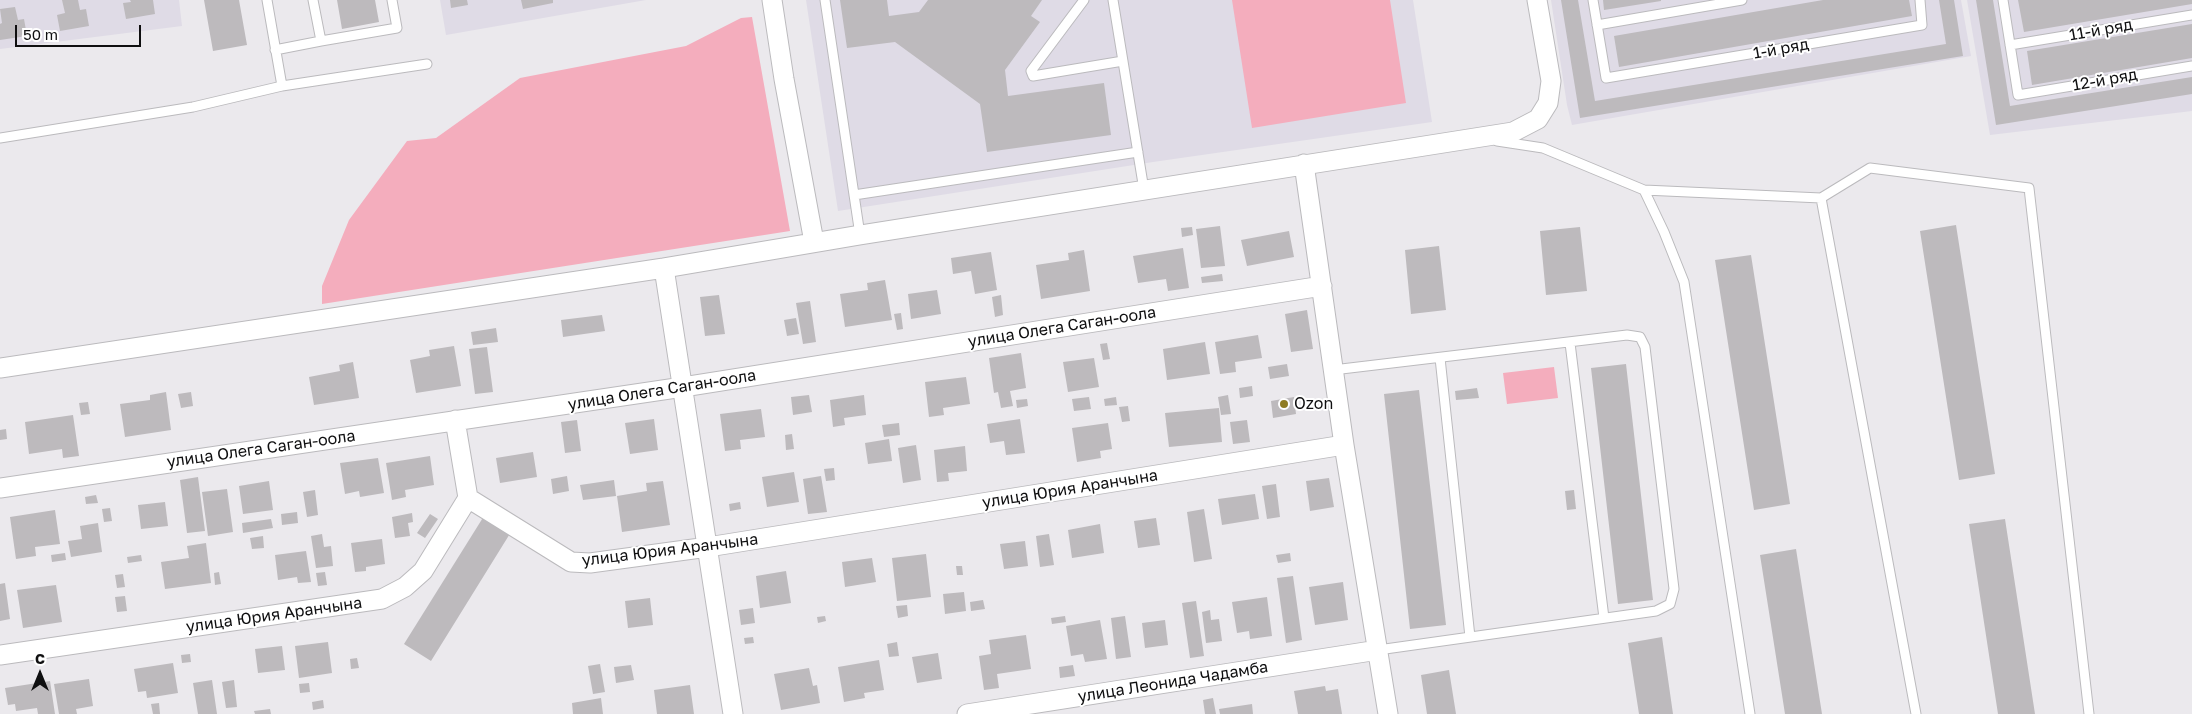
<!DOCTYPE html>
<meta charset="utf-8">
<style>
body{margin:0}
#map{position:relative;width:2192px;height:714px;overflow:hidden;background:#ebe9ed;font-family:"Golos Text",sans-serif}
canvas{display:block}
.north{position:absolute;left:15px;top:649px;width:50px;height:50px;-webkit-text-stroke:4px #fff;paint-order:stroke;rotate:0deg;font-size:14px;font-weight:700;line-height:20px;text-align:center;color:#0f0f10}
.north::after{content:'';display:block;margin:auto;width:18px;height:22px;background:#0f0f10;clip-path:polygon(50% 0,100% 100%,50% 72%,0 100%)}
.scale{position:absolute;left:15px;top:25px;width:126px;height:22px;box-sizing:border-box;border:2px solid #0f0f10;border-top:0;padding-left:6px;font-size:15px;line-height:18px;white-space:nowrap;color:#0f0f10;-webkit-text-stroke:4px #fff;paint-order:stroke}
</style>
<div id="map">
<canvas width="2192" height="714"></canvas>
<div class="north">С</div>
<div class="scale">50 m</div>
</div>
<script>
const ctx = document.querySelector('canvas').getContext('2d');
ctx.lineJoin = 'round';
function fillPath(path, color) {
  ctx.fillStyle = color;
  ctx.fill(path, 'evenodd');
}
function poly(rows) {
  const path = new Path2D();
  for (const r of rows) {
    path.moveTo(r[0], r[1]);
    for (let i = 2; i < r.length; i += 2) path.lineTo(r[i], r[i + 1]);
  }
  return path;
}
function trace(path, color, width, dash) {
  ctx.strokeStyle = color;
  ctx.lineWidth = width;
  ctx.lineCap = dash ? 'butt' : 'round';
  ctx.setLineDash(dash || []);
  ctx.stroke(path);
}
function write(font, color, halo, rows, align = 'center') {
  ctx.font = font + ' "Golos Text",sans-serif';
  ctx.lineWidth = 4;
  ctx.setLineDash([]);
  ctx.textBaseline = 'middle';
  ctx.strokeStyle = halo;
  ctx.fillStyle = color;
  for (const [text, x, y, turn = 0] of rows) {
    ctx.save();
    ctx.translate(x, y);
    ctx.rotate((+turn || 0) * Math.PI / 180);
    ctx.textAlign = isNaN(turn) ? turn : align;
    if (halo) ctx.strokeText(text, 0, 0);
    ctx.fillText(text, 0, 0);
    ctx.restore();
  }
}
const built = poly([
 [0,0,179,0,182,26,0,49],
 [440,0,646,0,446,35],
 [806,0,1413,0,1432,122,1153,162,838,211],
 [1551,0,1961,0,1971,56,1572,125,1567,105],
 [1967,0,2192,0,2192,111,1990,135]
]);
const green = poly([
 [1232,0,1390,0,1406,103,1252,128],
 [752,17,790,231,322,304,322,286,349,220,407,141,436,138,520,78,686,46,741,18],
 [1554,367,1558,398,1507,404,1503,373]
]);
const building = poly([
 [62,0,78,0,80,10,86,9,89,26,60,31,57,15,65,13],
 [130,0,153,0,155,14,126,19,123,3,131,2],
 [204,0,239,0,247,45,213,51],
 [337,0,375,0,379,22,342,29],
 [450,0,467,0,468,5,451,8],
 [521,0,553,0,553,3,523,9],
 [840,0,887,0,889,16,919,12,928,0,1042,0,1031,16,1040,22,1005,70,1008,96,1104,83,1111,135,987,152,980,104,895,42,847,48],
 [1561,0,1578,0,1595,101,1946,44,1939,0,1954,0,1963,56,1580,118],
 [1603,0,1661,0,1661,1,1604,10],
 [1823,0,1909,0,1912,16,1619,67,1614,36],
 [1976,0,1993,0,2010,106,2192,77,2192,94,1996,125],
 [2018,0,2192,0,2192,4,2024,32],
 [15,7,18,20,24,19,27,36,0,40,0,24,2,23,0,9],
 [2192,24,2192,58,2032,85,2027,51],
 [1956,225,1995,474,1959,480,1920,231],
 [1220,226,1225,266,1201,268,1196,229],
 [1192,227,1193,235,1182,237,1181,228],
 [1580,227,1587,291,1546,295,1540,231],
 [1289,231,1294,257,1247,266,1241,240],
 [1439,246,1446,310,1411,314,1405,250],
 [1183,248,1189,288,1168,291,1166,279,1138,283,1133,256],
 [1084,250,1090,291,1041,299,1036,265,1069,260,1068,253],
 [991,252,997,290,975,294,971,271,953,274,951,258],
 [1751,255,1790,504,1754,510,1715,260],
 [1222,274,1223,281,1202,283,1201,277],
 [885,280,892,320,845,327,840,294,868,290,867,283],
 [937,290,941,314,911,319,908,294],
 [719,295,725,334,705,336,700,297],
 [1001,295,1003,315,995,317,992,297],
 [810,301,816,342,803,344,796,303],
 [1307,310,1313,349,1291,352,1285,314],
 [901,313,903,329,897,330,894,314],
 [602,315,605,331,563,337,561,320],
 [796,318,799,334,787,336,784,320],
 [496,328,498,342,473,345,471,332],
 [1258,335,1262,358,1235,362,1236,372,1220,374,1215,342],
 [1205,342,1210,374,1167,380,1163,349],
 [1107,343,1110,359,1103,360,1100,344],
 [454,346,461,386,416,393,410,360,430,356,429,350],
 [487,347,493,392,475,394,469,349],
 [1021,353,1026,388,1010,391,1013,406,1001,408,998,392,994,393,989,358],
 [1094,358,1099,387,1068,392,1063,362],
 [353,362,359,398,314,405,309,377,340,371,339,365],
 [1287,364,1289,376,1270,379,1268,367],
 [1626,364,1653,600,1618,604,1591,368],
 [966,377,970,404,943,408,944,415,929,417,925,382],
 [1252,386,1253,396,1240,398,1239,388],
 [1477,388,1479,398,1456,400,1455,391],
 [1419,390,1446,625,1410,629,1384,394],
 [166,392,171,430,125,437,120,404,150,400,150,395],
 [191,392,193,406,181,408,178,394],
 [809,395,812,412,793,415,791,397],
 [864,395,866,415,844,418,845,425,833,427,830,400],
 [1228,395,1231,414,1221,415,1218,397],
 [1089,397,1091,409,1074,411,1072,399],
 [1116,397,1117,405,1105,406,1104,399],
 [1294,397,1296,414,1273,418,1271,401],
 [1027,399,1028,406,1017,408,1016,400],
 [88,402,90,414,81,415,79,403],
 [1128,406,1130,421,1122,422,1119,407],
 [1219,408,1222,442,1169,447,1165,413],
 [761,409,765,437,740,440,741,449,725,451,720,414],
 [73,415,79,456,63,458,62,449,29,454,25,422],
 [654,419,658,450,630,454,625,423],
 [1020,419,1025,453,1006,455,1004,441,990,443,987,424],
 [577,420,581,451,565,453,561,422],
 [1247,420,1250,442,1233,444,1230,422],
 [899,423,900,435,884,437,882,425],
 [1108,423,1112,449,1100,451,1101,458,1077,462,1072,428],
 [6,429,7,439,0,440,0,430],
 [792,434,794,449,786,450,785,435],
 [889,439,892,461,868,464,865,443],
 [916,445,921,480,903,483,898,448],
 [965,446,967,471,948,473,949,481,937,482,934,450],
 [533,452,537,477,500,483,496,458],
 [430,456,434,485,405,490,406,497,392,500,386,463],
 [378,458,384,493,360,497,359,491,345,494,340,463],
 [834,468,835,480,826,481,824,469],
 [794,472,799,502,767,507,762,477],
 [567,476,569,491,553,494,551,479],
 [821,476,827,512,808,514,803,479],
 [198,477,205,531,187,533,180,480],
 [1329,478,1334,507,1310,511,1306,481],
 [614,480,616,496,583,500,580,485],
 [269,481,273,510,243,514,239,486],
 [663,481,670,525,622,532,617,496,647,491,646,483],
 [1276,484,1280,517,1267,519,1262,486],
 [227,489,233,532,208,536,202,492],
 [315,490,318,515,307,517,303,492],
 [1574,490,1576,509,1567,510,1565,491],
 [1255,494,1259,519,1222,525,1218,499],
 [96,495,98,503,86,504,85,497],
 [165,502,168,526,141,529,138,505],
 [740,502,741,509,730,511,729,504],
 [110,508,112,521,104,522,102,509],
 [1204,509,1212,559,1194,562,1187,512],
 [55,510,60,544,35,547,36,556,16,559,10,517],
 [297,512,298,523,282,525,281,514],
 [412,513,413,522,408,523,410,536,395,538,392,517],
 [430,514,438,519,425,538,417,533],
 [484,516,511,532,431,661,404,644],
 [1156,518,1160,545,1138,548,1134,521],
 [271,519,273,528,243,533,242,523],
 [2005,519,2035,714,1998,714,1969,524],
 [98,523,102,552,71,557,68,541,82,539,80,526],
 [1100,524,1104,553,1072,558,1068,530],
 [322,534,324,547,331,546,333,566,316,568,311,536],
 [1049,534,1054,565,1040,567,1036,536],
 [263,536,264,548,252,549,250,538],
 [382,539,385,564,366,567,366,571,355,572,351,543],
 [1025,541,1028,566,1004,569,1000,544],
 [206,543,211,583,165,589,161,562,189,558,187,546],
 [1796,549,1822,714,1785,714,1760,555],
 [306,551,311,582,298,583,297,577,278,580,275,555],
 [65,553,66,560,52,562,51,555],
 [1290,553,1291,561,1278,563,1276,555],
 [926,554,931,597,897,601,892,558],
 [141,555,142,561,128,563,127,557],
 [872,558,876,582,845,587,842,562],
 [956,566,962,566,963,575,957,575],
 [786,571,791,603,760,608,756,576],
 [219,572,221,584,215,585,214,573],
 [325,572,327,585,318,586,316,573],
 [123,574,125,587,117,588,115,575],
 [1293,576,1302,640,1286,643,1277,578],
 [1343,582,1348,620,1315,625,1309,587],
 [5,583,10,619,0,621,0,584],
 [56,585,62,622,23,628,17,590],
 [964,592,966,611,945,614,943,594],
 [125,596,127,611,117,612,115,597],
 [1267,597,1272,636,1250,639,1249,631,1237,633,1232,602],
 [650,598,653,625,628,628,625,601],
 [983,600,985,609,971,611,970,602],
 [1196,601,1204,656,1190,658,1182,603],
 [907,605,908,616,898,618,896,606],
 [753,608,755,623,741,625,739,610],
 [1210,610,1211,620,1219,619,1222,641,1206,643,1202,612],
 [825,616,826,621,818,623,817,617],
 [1065,616,1066,622,1052,624,1051,618],
 [1125,616,1131,657,1116,659,1111,618],
 [1100,620,1107,659,1085,662,1083,654,1071,656,1066,626],
 [1165,620,1168,645,1145,648,1142,623],
 [1026,635,1031,669,997,674,999,688,984,690,979,656,991,654,989,640],
 [753,637,754,643,745,644,744,638],
 [1662,637,1673,714,1639,714,1628,643],
 [328,642,332,673,299,678,295,646],
 [897,642,899,656,889,657,887,644],
 [282,646,285,670,258,673,255,649],
 [938,653,942,679,917,683,912,657],
 [190,654,191,662,182,663,181,655],
 [357,658,359,668,351,669,350,659],
 [879,660,884,690,864,693,865,698,844,702,838,667],
 [173,663,178,693,147,698,146,691,138,692,134,669],
 [600,664,605,692,593,694,588,666],
 [631,665,634,680,616,683,614,667],
 [1073,665,1075,676,1060,678,1059,667],
 [809,668,813,686,817,685,820,703,781,710,774,674],
 [1449,670,1456,714,1427,714,1421,675],
 [89,679,93,706,76,709,77,714,59,714,54,684],
 [212,680,217,714,198,714,193,683],
 [234,680,237,707,226,708,222,682],
 [50,681,55,714,38,714,37,708,16,711,15,704,8,705,5,688],
 [309,683,310,692,300,693,299,684],
 [690,685,694,714,657,714,654,690],
 [1325,686,1326,691,1338,689,1342,714,1298,714,1294,691],
 [601,698,603,714,573,714,572,703],
 [1213,698,1216,714,1205,714,1203,700],
 [323,700,324,708,313,710,312,702],
 [159,703,160,714,153,714,151,704],
 [1252,704,1253,714,1220,714,1219,709],
 [270,709,271,714,255,714,254,711]
]);
const lane = poly([
 [267,0,282,86],
 [313,0,321,41,397,28,392,0],
 [825,0,860,235],
 [1084,0,1031,71,1033,76,1123,61],
 [1113,0,1144,190],
 [1593,0,1606,78,1922,25,1920,0],
 [2003,0,2018,95,2192,66],
 [1597,25,1742,0],
 [2010,45,2192,15],
 [275,50,321,41],
 [0,138,193,107,282,86,427,64],
 [1497,141,1543,148,1644,190,1664,232,1684,282,1750,714],
 [1644,190,1821,198,1916,714],
 [854,195,1138,152],
 [1821,198,1870,168,2029,188,2089,714],
 [1570,343,1604,618],
 [1440,358,1470,637],
 [1333,370,1627,335,1640,337,1645,347,1674,589,1670,604,1656,611,1378,650]
]);
const street = poly([
 [772,0,784,79,814,242],
 [1304,164,1344,445,1388,714],
 [664,268,733,714],
 [0,368,664,268,860,235,1513,132,1538,119,1548,103,1551,81,1537,0],
 [455,420,468,498],
 [0,488,683,387,1322,286],
 [0,655,382,599,405,587,423,571,468,498,571,562,590,563,708,547,1344,445],
 [967,714,1378,650]
]);
const markers = [
 [1284,404,5,"#8f7c22"]
];
const streetNames = [
 ["11-й ряд",2101,30,-10],
 ["1-й ряд",1781,49,-10],
 ["12-й ряд",2105,80,-10],
 ["улица Олега Саган-оола",1062,327,-9],
 ["улица Олега Саган-оола",662,390,-9],
 ["улица Олега Саган-оола",261,449,-8],
 ["улица Юрия Аранчына",1070,489,-9],
 ["улица Юрия Аранчына",670,550,-7],
 ["улица Юрия Аранчына",274,615,-8],
 ["улица Леонида Чадамба",1173,682,-9]
];
const poiNames = [
 ["Ozon",1294,404]
];
fillPath(built, '#dfdbe6');
fillPath(green, '#f4adbd');
fillPath(building, '#bdbabd');
trace(lane, '#bbbabd', 11);
trace(street, '#bbbabd', 21);
trace(lane, '#fff', 9);
trace(street, '#fff', 19);
for (const [x, y, r, color] of markers) {
  const dot = new Path2D();
  dot.arc(x, y, r, 0, 2 * Math.PI);
  ctx.fillStyle = color;
  ctx.fill(dot);
  trace(dot, '#fff', 2);
}
write('16px', '#0f0f10', '#fff', streetNames);
write('16px', '#0f0f10', '#fff', poiNames, 'left');
</script>
